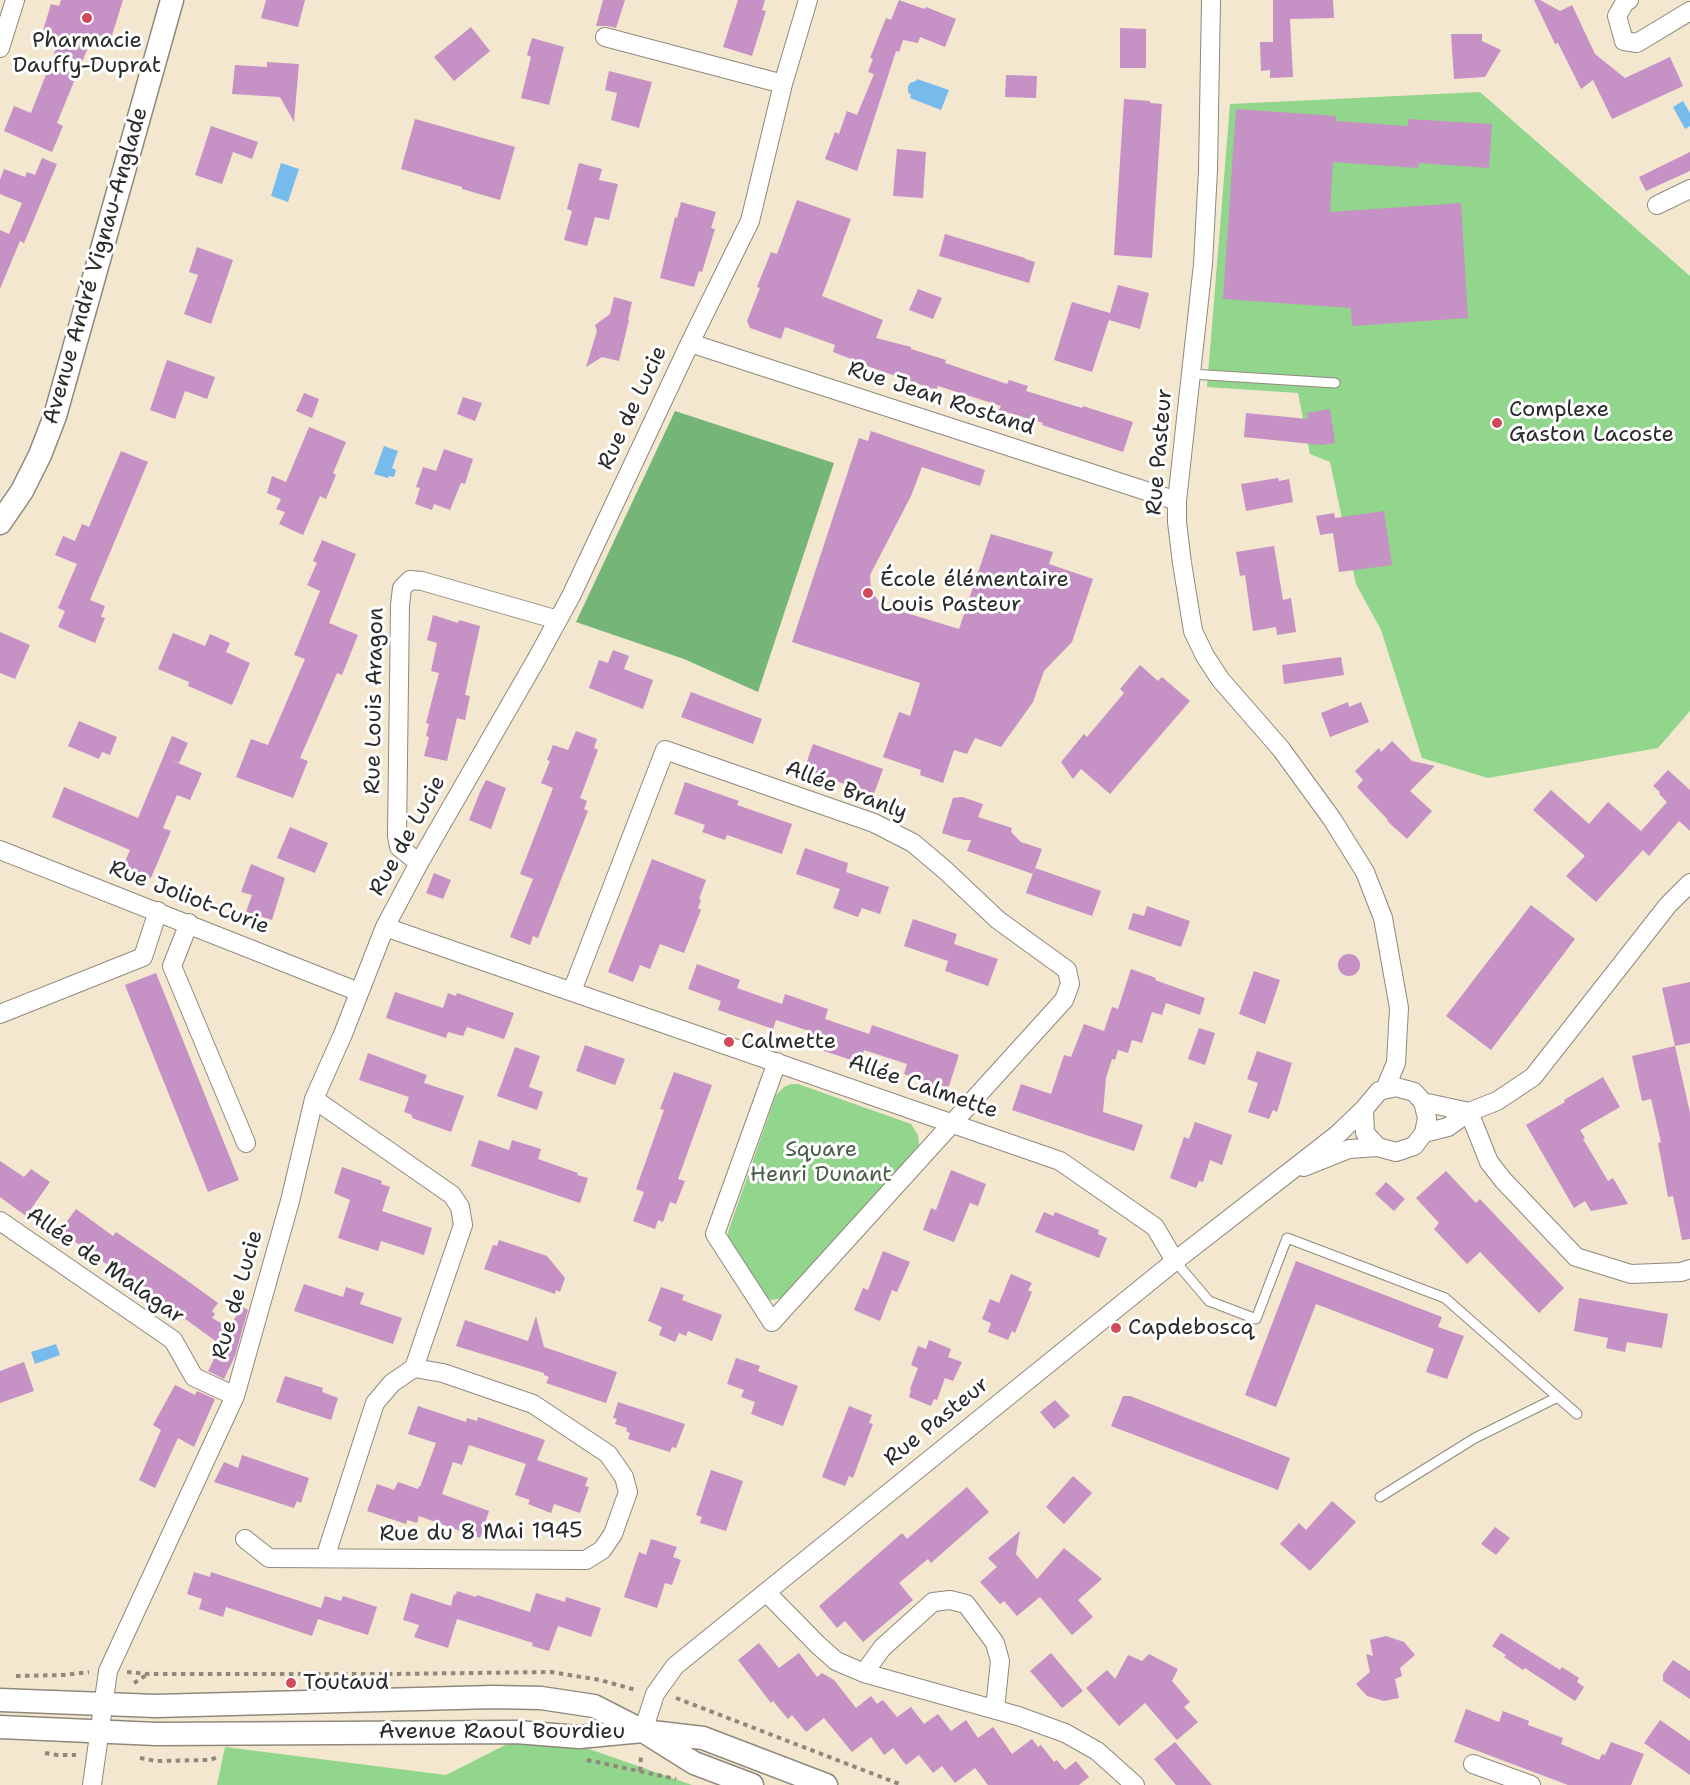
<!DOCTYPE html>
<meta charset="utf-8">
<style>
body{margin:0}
canvas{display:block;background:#f3e7cf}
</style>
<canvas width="1690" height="1785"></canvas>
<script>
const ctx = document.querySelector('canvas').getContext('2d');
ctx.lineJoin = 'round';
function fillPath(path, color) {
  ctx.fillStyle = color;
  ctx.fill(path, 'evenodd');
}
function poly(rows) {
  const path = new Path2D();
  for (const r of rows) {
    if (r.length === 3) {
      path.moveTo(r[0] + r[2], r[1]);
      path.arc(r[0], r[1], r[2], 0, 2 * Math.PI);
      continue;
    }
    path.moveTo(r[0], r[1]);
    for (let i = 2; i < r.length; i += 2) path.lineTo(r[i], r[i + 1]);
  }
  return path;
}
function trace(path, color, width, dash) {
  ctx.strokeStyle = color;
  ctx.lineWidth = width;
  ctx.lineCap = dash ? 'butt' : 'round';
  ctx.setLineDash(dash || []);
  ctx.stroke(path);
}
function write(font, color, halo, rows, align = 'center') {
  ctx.font = font + ' "Shantell Sans",sans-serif';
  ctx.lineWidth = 6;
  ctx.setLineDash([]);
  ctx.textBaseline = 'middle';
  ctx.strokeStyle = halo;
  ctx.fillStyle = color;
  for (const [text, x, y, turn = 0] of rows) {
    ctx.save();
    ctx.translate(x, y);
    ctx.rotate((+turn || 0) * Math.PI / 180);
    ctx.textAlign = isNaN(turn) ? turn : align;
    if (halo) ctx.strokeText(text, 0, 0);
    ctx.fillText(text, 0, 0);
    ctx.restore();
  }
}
const green = poly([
 [1480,92,1690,276,1690,711,1658,748,1488,778,1422,758,1381,630,1356,584,1330,462,1310,454,1298,393,1207,387,1230,104],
 [791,1084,798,1084,911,1124,918,1135,919,1144,916,1154,782,1298,771,1300,764,1297,727,1240,728,1232,776,1095,784,1087],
 [535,1730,692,1785,217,1785,225,1747,446,1775]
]);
const forest = poly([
 [675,411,834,463,758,692,684,659,576,622]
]);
const water = poly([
 [917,79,949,90,941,110,910,98,911,95,908,92,908,86,910,83,916,81],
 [1683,101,1690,113,1690,126,1685,129,1673,107],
 [281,163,299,169,288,202,271,196],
 [384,446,398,451,392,468,396,470,394,477,389,476,388,478,374,474],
 [56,1344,60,1355,35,1364,31,1352]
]);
const building = poly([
 [61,0,123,0,109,45,91,40,57,123,63,126,52,152,4,131,14,106,31,113,59,41,42,34,51,4,59,6],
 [266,0,305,0,298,27,261,18],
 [603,0,625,0,616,28,607,26,596,26],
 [738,0,765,0,762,10,766,11,752,56,723,47],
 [899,0,924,9,926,7,956,19,945,47,920,37,918,43,903,40,899,52,896,51,887,79,868,72,873,59,870,58,886,18,891,20],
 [1273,0,1333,0,1334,18,1290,19,1293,77,1270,78,1270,70,1261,71,1260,42,1273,42],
 [1534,0,1540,0,1560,11,1572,5,1595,54,1625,78,1670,57,1683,86,1612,119,1593,80,1581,89,1558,43,1555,44],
 [471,27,490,51,454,81,434,57],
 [1120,28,1146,29,1146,68,1120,68],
 [1451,34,1482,34,1482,41,1501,50,1485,77,1454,79],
 [532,38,564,47,549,105,521,98,531,57,527,55],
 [267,62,299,64,294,122,280,97,232,94,235,65,267,67],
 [609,71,652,82,639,128,611,120,617,93,605,90],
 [874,74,887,79,857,171,825,159,835,132,839,134,847,111,857,115],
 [1006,75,1037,76,1036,98,1005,97],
 [1124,99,1150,101,1150,103,1162,104,1152,258,1114,255],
 [1236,109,1336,116,1336,121,1408,126,1408,119,1492,124,1489,168,1419,163,1418,168,1333,162,1330,212,1461,203,1468,318,1352,326,1351,308,1223,299],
 [415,119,515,147,500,200,462,189,462,187,401,169],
 [211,126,258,142,252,159,233,152,222,184,195,175],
 [897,149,926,152,923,198,893,196],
 [1690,152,1690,171,1646,191,1639,177],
 [42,158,57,164,24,243,20,241,0,289,0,230,9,234,22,203,0,194,0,180,4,169,25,177,27,172,35,175],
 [579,163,602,169,599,180,618,184,609,220,595,217,587,246,564,240,572,211,567,209],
 [797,200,851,219,822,296,883,320,876,338,911,347,911,349,946,360,945,363,1007,384,1009,380,1028,386,1026,391,1082,408,1083,406,1133,422,1123,452,1042,425,1043,423,999,410,1001,406,938,386,936,390,867,366,867,365,833,352,835,345,785,327,781,339,750,328,747,321,760,288,757,287,771,252,777,254],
 [681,202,716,212,711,228,715,229,702,272,699,271,694,287,660,278,675,217,677,218],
 [945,234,1025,258,1025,259,1035,262,1029,283,939,256],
 [197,247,233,260,211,324,184,314,198,275,189,272],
 [1118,285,1149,293,1140,329,1109,320,1092,372,1054,360,1072,302,1110,313],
 [918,289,942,298,933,319,909,310],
 [614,297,632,302,628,320,629,320,619,361,602,357,586,367,597,331,595,325,610,314],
 [167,360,215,377,207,399,185,391,175,419,150,410],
 [304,393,319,399,312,418,296,411],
 [463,397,482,403,475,421,457,414],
 [1330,409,1335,443,1321,445,1244,437,1246,413,1308,419,1307,413],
 [309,427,346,442,333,473,336,475,326,499,320,496,303,535,279,524,285,512,276,509,281,499,267,493,272,476,286,482],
 [871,431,985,470,980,486,922,467,911,496,870,575,871,590,879,602,890,608,959,629,991,534,1053,552,1049,564,1093,579,1072,642,1044,671,1033,702,1001,747,975,738,967,754,954,750,943,783,920,775,921,770,883,757,899,712,910,716,920,683,792,642,859,438,868,441],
 [444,449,473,459,465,484,461,483,450,510,434,504,432,510,415,504,420,488,416,487,423,467,436,471],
 [121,451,148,462,90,600,105,606,101,617,105,618,95,643,58,627,65,611,58,608,77,564,55,555,63,536,75,541,82,524,89,527],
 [1278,478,1279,481,1289,479,1293,502,1246,511,1241,484],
 [1384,511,1392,565,1339,572,1333,533,1320,535,1316,516,1334,513,1335,518],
 [322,540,356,554,329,623,358,635,342,675,337,673,300,758,308,761,293,798,236,777,251,739,268,745,305,659,294,655,320,591,307,585,317,563,313,561],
 [1274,546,1283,600,1291,598,1296,632,1277,635,1276,627,1253,631,1245,575,1240,576,1236,552],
 [433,615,458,623,459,620,480,626,465,695,470,696,465,720,457,718,447,761,424,756,429,737,426,736,429,724,426,723,439,673,431,671,437,643,427,640],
 [0,632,30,645,15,679,0,673],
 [173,633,205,646,210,634,230,643,226,652,250,663,232,705,188,686,189,682,158,669],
 [613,650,629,656,624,669,653,680,643,709,589,688,599,660,608,663],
 [1341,657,1344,675,1284,684,1282,665],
 [1140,665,1158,681,1162,677,1190,701,1110,794,1081,769,1073,779,1061,762,1084,734,1087,737,1124,693,1120,689],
 [691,692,762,719,753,744,681,717],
 [1348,702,1349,707,1361,702,1369,722,1330,737,1321,713],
 [79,721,117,737,110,755,102,752,99,759,68,746],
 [576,731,597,739,594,748,598,750,580,798,587,801,584,809,588,811,538,938,533,936,530,945,510,937,533,879,520,874,553,788,541,783,550,761,547,760,553,745,568,750],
 [172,736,188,743,179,763,168,759,202,773,190,800,177,795,163,828,171,831,151,878,123,866,130,850,52,817,64,787,138,818],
 [1392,741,1412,761,1435,766,1410,791,1432,811,1407,839,1387,821,1388,820,1357,787,1363,780,1355,771,1379,748,1381,752],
 [813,744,883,769,874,794,804,770],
 [1668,770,1690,790,1690,831,1679,821,1649,856,1643,850,1596,902,1566,876,1585,856,1533,810,1551,790,1589,824,1608,802,1641,831,1667,802,1659,794,1660,792,1653,786],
 [486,780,506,788,491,829,469,820,480,792],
 [685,782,739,801,737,805,792,824,782,854,727,835,725,840,702,832,705,825,674,814],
 [962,797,983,804,978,817,1012,828,1011,832,1021,842,1042,849,1033,874,967,851,971,840,964,840,942,833,953,798],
 [290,827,328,843,315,873,277,858],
 [805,848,848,863,846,872,889,887,880,914,862,908,858,917,833,908,840,889,796,874],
 [652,859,706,880,699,899,701,900,698,908,701,910,684,953,660,944,650,969,640,965,633,982,608,972],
 [251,864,285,878,272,920,246,912,252,895,241,892],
 [1035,868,1101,891,1092,916,1026,893],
 [434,873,451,880,443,899,426,893],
 [1531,905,1575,939,1491,1050,1446,1016],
 [1147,906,1190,921,1181,947,1128,929,1133,913,1144,916],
 [913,919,957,934,954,944,998,959,988,986,945,971,948,961,904,946],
 [1349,965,11],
 [697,964,740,980,737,988,782,1004,785,994,828,1009,825,1019,869,1034,860,1063,815,1048,818,1040,807,1036,809,1031,776,1020,773,1029,718,1010,721,1001,688,989],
 [1131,969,1156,978,1155,980,1205,998,1200,1015,1166,1003,1162,1015,1152,1012,1142,1043,1132,1040,1128,1053,1118,1050,1115,1060,1112,1059,1106,1078,1103,1112,1143,1125,1134,1151,1012,1110,1021,1084,1051,1094,1064,1055,1071,1057,1084,1024,1104,1031,1112,1007,1118,1009],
 [1254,971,1280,980,1265,1024,1239,1014],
 [156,973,239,1180,208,1192,125,985],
 [1690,982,1690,1043,1675,1046,1662,988],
 [395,992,443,1008,448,993,456,996,457,993,514,1013,504,1039,467,1027,463,1036,448,1032,446,1038,386,1018],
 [872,1025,959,1055,948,1089,904,1074,907,1064,864,1050],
 [1199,1028,1215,1033,1205,1065,1188,1059],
 [585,1045,625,1059,615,1085,576,1071],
 [1675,1046,1690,1113,1690,1239,1682,1240,1673,1196,1668,1197,1658,1143,1661,1142,1651,1099,1642,1101,1632,1056],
 [515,1047,540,1056,529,1087,543,1092,537,1110,497,1096],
 [1257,1051,1292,1063,1277,1112,1273,1110,1269,1119,1248,1112,1258,1083,1247,1079],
 [368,1053,427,1075,424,1083,464,1096,451,1132,412,1118,412,1115,404,1112,409,1097,359,1080],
 [674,1072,712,1085,678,1179,685,1181,676,1204,670,1202,663,1222,658,1220,655,1229,633,1221,644,1192,636,1189,664,1110,660,1109],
 [1603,1077,1620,1107,1580,1130,1585,1138,1583,1139,1608,1181,1613,1178,1628,1204,1591,1211,1585,1201,1574,1208,1526,1125,1565,1102,1564,1100],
 [1195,1122,1232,1135,1222,1165,1210,1160,1203,1182,1199,1181,1196,1188,1170,1178,1184,1137,1189,1139],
 [479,1140,509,1150,512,1140,541,1149,538,1159,578,1173,577,1175,588,1178,580,1203,471,1166],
 [0,1161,24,1177,31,1169,50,1182,26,1216,0,1197],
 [342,1167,382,1181,381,1184,390,1187,382,1211,432,1228,424,1255,381,1241,378,1251,338,1238,350,1200,334,1193],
 [951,1170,986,1184,978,1206,970,1203,954,1242,923,1230,931,1208,936,1210],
 [1446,1171,1476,1203,1480,1199,1564,1288,1539,1313,1480,1252,1467,1264,1434,1229,1439,1223,1416,1198],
 [1386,1182,1405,1199,1394,1211,1375,1194],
 [76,1209,113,1236,116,1232,185,1279,218,1303,212,1311,215,1314,212,1318,230,1328,241,1306,248,1310,235,1356,224,1379,208,1371,221,1345,166,1305,167,1304,105,1263,60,1231],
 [1044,1212,1053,1216,1055,1212,1099,1230,1098,1234,1107,1238,1099,1258,1035,1232],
 [499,1240,547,1256,565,1278,560,1292,556,1290,555,1294,484,1269,493,1245,497,1246],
 [883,1251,910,1262,897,1292,892,1290,880,1321,854,1310,863,1288,868,1290],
 [1296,1261,1442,1317,1438,1327,1464,1336,1447,1379,1426,1372,1434,1349,1316,1304,1276,1407,1245,1395],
 [1011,1274,1032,1283,1028,1290,1032,1292,1015,1333,1012,1331,1008,1340,988,1332,991,1323,982,1319,990,1299,999,1303],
 [304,1284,343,1297,346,1287,364,1293,360,1304,402,1318,393,1344,294,1311],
 [661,1287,684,1295,682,1300,722,1315,712,1341,688,1331,686,1336,679,1333,675,1342,659,1335,662,1327,648,1321],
 [1579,1298,1668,1314,1662,1348,1627,1342,1625,1352,1606,1348,1608,1338,1574,1331],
 [536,1316,544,1347,617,1372,606,1403,546,1383,549,1377,544,1375,544,1373,456,1346,465,1320,528,1341],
 [929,1340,951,1349,948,1357,962,1362,953,1381,945,1378,937,1400,934,1399,931,1406,909,1397,911,1390,910,1389,918,1368,911,1365,918,1346,926,1349],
 [736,1358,760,1366,758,1371,798,1386,783,1426,751,1414,755,1402,741,1397,744,1390,727,1384],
 [24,1362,34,1391,0,1403,0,1371],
 [285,1376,323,1388,322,1392,338,1398,331,1420,276,1402],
 [175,1385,195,1395,197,1391,215,1399,194,1447,178,1438,155,1488,139,1480,161,1430,153,1425],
 [1123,1396,1130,1396,1290,1458,1278,1490,1111,1426],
 [1055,1400,1070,1416,1054,1429,1040,1412],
 [618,1402,685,1424,676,1448,672,1447,670,1452,628,1439,630,1433,626,1431,627,1428,615,1424,617,1419,613,1418],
 [418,1406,466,1422,467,1418,477,1421,478,1417,545,1440,537,1460,588,1478,585,1486,589,1487,580,1513,554,1504,551,1513,528,1504,530,1500,515,1495,526,1464,469,1445,462,1465,453,1462,442,1494,489,1511,480,1538,419,1516,417,1523,407,1520,406,1524,367,1511,377,1484,394,1490,398,1482,418,1489,419,1486,420,1487,436,1443,408,1434],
 [849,1406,872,1415,869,1423,873,1424,853,1478,849,1476,845,1486,822,1477],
 [242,1455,309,1478,301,1503,297,1501,294,1508,214,1482,224,1462,238,1468],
 [711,1470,743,1481,726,1531,700,1523,702,1517,696,1515],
 [1073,1476,1092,1493,1064,1524,1046,1507],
 [967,1487,989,1512,931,1563,928,1559,899,1583,913,1600,863,1642,845,1621,837,1628,819,1606,902,1533,907,1539],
 [1332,1501,1356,1522,1310,1571,1280,1544,1299,1523,1306,1530],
 [1495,1527,1510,1538,1496,1555,1481,1544],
 [1020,1531,1016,1554,1037,1579,1064,1548,1102,1579,1078,1600,1093,1617,1072,1635,1040,1597,1017,1616,1004,1601,1000,1604,980,1582,997,1567,988,1558],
 [651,1539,677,1547,673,1557,681,1560,672,1585,665,1583,657,1608,624,1597,639,1552,646,1555],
 [194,1572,210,1577,211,1572,321,1608,325,1596,341,1601,343,1596,377,1607,368,1635,318,1619,312,1636,226,1607,223,1617,199,1609,202,1599,187,1594],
 [457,1591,476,1597,477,1595,530,1612,536,1593,565,1602,566,1597,601,1608,591,1637,558,1626,549,1651,532,1646,533,1643,457,1619,448,1648,414,1637,419,1625,403,1620,411,1593,451,1606,454,1594,456,1595],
 [1501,1633,1560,1670,1562,1667,1579,1678,1577,1682,1584,1687,1575,1701,1525,1668,1523,1670,1504,1657,1506,1655,1492,1646],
 [1386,1636,1404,1642,1415,1655,1400,1668,1402,1676,1395,1679,1399,1698,1384,1701,1367,1696,1356,1684,1370,1672,1366,1654,1373,1656,1370,1640],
 [759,1643,779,1668,799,1653,817,1677,822,1673,834,1680,856,1708,871,1696,877,1704,883,1700,897,1717,911,1707,924,1724,938,1714,951,1731,966,1720,978,1738,993,1727,1012,1754,1032,1739,1038,1747,1041,1745,1054,1762,1057,1760,1065,1770,1076,1761,1089,1777,1079,1785,988,1785,975,1768,955,1783,942,1766,933,1773,919,1755,906,1765,893,1748,884,1755,871,1737,852,1752,824,1718,806,1732,792,1715,788,1719,773,1701,771,1703,738,1660],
 [1051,1653,1083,1691,1062,1708,1030,1671],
 [1149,1654,1178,1669,1172,1681,1190,1702,1184,1707,1198,1722,1177,1740,1145,1703,1119,1726,1086,1688,1107,1670,1115,1679,1128,1655,1142,1661],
 [1673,1660,1690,1671,1690,1699,1663,1681,1663,1674],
 [1466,1709,1499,1722,1503,1711,1529,1721,1528,1725,1563,1738,1561,1744,1599,1760,1602,1754,1605,1755,1611,1742,1644,1754,1631,1785,1568,1785,1454,1742],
 [1660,1720,1690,1741,1690,1775,1644,1743],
 [1175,1742,1193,1763,1212,1785,1176,1785,1154,1759]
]);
const path = poly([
 [127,1672,149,1674,390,1674,551,1672,600,1680,636,1690],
 [16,1676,64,1675,89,1672],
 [134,1683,148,1674],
 [676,1698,902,1785],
 [45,1753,57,1755,76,1755],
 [140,1758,156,1761,209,1760,219,1757],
 [587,1760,676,1779],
 [640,1771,641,1754]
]);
const service = poly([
 [1191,374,1335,383],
 [1175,1261,1209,1301,1256,1319,1287,1238,1445,1298,1577,1414],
 [1380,1497,1475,1438,1558,1397]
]);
const minor = poly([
 [1211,0,1208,170,1203,264,1177,501,1177,522,1182,563,1193,631,1205,656,1220,679,1281,749,1332,819,1365,872,1383,918,1399,1008,1396,1063,1385,1089],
 [1629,0,1625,2,1617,16,1624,41,1637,43,1690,11],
 [605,37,783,84],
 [0,48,15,0],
 [1657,205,1690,189],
 [690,343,1177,501],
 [0,850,359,992],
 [419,863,399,847,397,836,400,605,402,588,410,580,422,581,558,620],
 [189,923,172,966,246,1143],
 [385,927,1060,1161,1155,1227,1175,1261],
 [572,991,665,750,874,823,913,843,945,870,998,920,1067,970,1070,984,1064,1000,772,1322,715,1234,777,1062],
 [0,1014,143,957,158,911],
 [1396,1087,1414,1092,1423,1102,1427,1118,1424,1133,1414,1146,1396,1152,1378,1147,1365,1133,1364,1109,1379,1091,1396,1087],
 [314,1099,452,1195,460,1207,463,1225,414,1368],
 [1423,1102,1469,1112],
 [1469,1112,1489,1162,1503,1180,1576,1257,1631,1274,1681,1272,1690,1269],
 [1424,1133,1448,1127,1469,1112,1497,1101,1533,1077,1668,905,1690,883],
 [1304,1167,1349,1149,1378,1147],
 [0,1221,173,1340,194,1377,235,1396],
 [245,1539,269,1558,586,1560,602,1550,613,1534,628,1492,624,1477,608,1454,533,1404,443,1373,414,1368,392,1383,375,1403,325,1558],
 [766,1592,818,1645,836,1661,864,1673,1018,1716,1065,1733,1097,1751,1135,1785],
 [864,1673,882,1648,933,1602,950,1600,966,1604,995,1643,1000,1661,995,1709],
 [643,1731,655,1694,675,1666,1175,1261,1338,1134,1364,1109],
 [1473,1764,1531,1785],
 [92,1785,108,1671,235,1396,290,1201,314,1099,343,1034,385,927,419,863,536,660,571,596,690,343,750,221,783,84,808,0]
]);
const tertiary = poly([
 [0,523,22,491,40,455,55,416,172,0],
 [0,1700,156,1706,493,1697,541,1698,594,1706,643,1731,694,1763,752,1785],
 [0,1727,156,1734,516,1732,579,1737,643,1731,703,1738,826,1785]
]);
const markers = [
 [87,18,6,"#d1495b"],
 [1497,423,6,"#d1495b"],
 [868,593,6,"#d1495b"],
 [729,1042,6,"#d1495b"],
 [1116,1328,6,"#d1495b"],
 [291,1683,6,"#d1495b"]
];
const poiNames = [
 ["Pharmacie",87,41,"center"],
 ["Dauffy-Duprat",87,66,"center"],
 ["Complexe",1509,410],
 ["Gaston Lacoste",1509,435],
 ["École élémentaire",880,580],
 ["Louis Pasteur",880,605],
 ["Calmette",741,1042],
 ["Capdeboscq",1128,1328],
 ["Toutaud",303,1683]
];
const streetNames = [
 ["Avenue André Vignau-Anglade",96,266,-74],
 ["Rue Jean Rostand",941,399,18],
 ["Rue de Lucie",633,408,-65],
 ["Rue Pasteur",1160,452,-85],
 ["Rue Louis Aragon",375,701,-89],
 ["Allée Branly",846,791,21],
 ["Rue de Lucie",408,836,-61],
 ["Rue Joliot-Curie",189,898,21],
 ["Allée Calmette",923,1087,19],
 ["Allée de Malagar",105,1266,35],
 ["Rue de Lucie",238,1295,-74],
 ["Rue Pasteur",937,1422,-39],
 ["Rue du 8 Mai 1945",481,1533,-1],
 ["Avenue Raoul Bourdieu",502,1732]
];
const parkNames = [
 ["Square",821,1150],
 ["Henri Dunant",821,1175]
];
fillPath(green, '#92d58c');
fillPath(forest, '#75b678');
fillPath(water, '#77bbed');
fillPath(building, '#c691c5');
trace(service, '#8f897d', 11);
trace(minor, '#8f897d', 20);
trace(tertiary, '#8f897d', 25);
trace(path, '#8f897d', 4, [4.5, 4.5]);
trace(service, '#fff', 9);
trace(minor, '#fff', 18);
trace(tertiary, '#fff', 22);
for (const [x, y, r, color] of markers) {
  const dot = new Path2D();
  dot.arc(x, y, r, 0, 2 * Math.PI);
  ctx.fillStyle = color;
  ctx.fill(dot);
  trace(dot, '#fff', 2);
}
write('22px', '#2b2b2b', '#fff', poiNames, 'left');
write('22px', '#2b2b2b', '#fff', streetNames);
write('22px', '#4a5e48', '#fff', parkNames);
</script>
